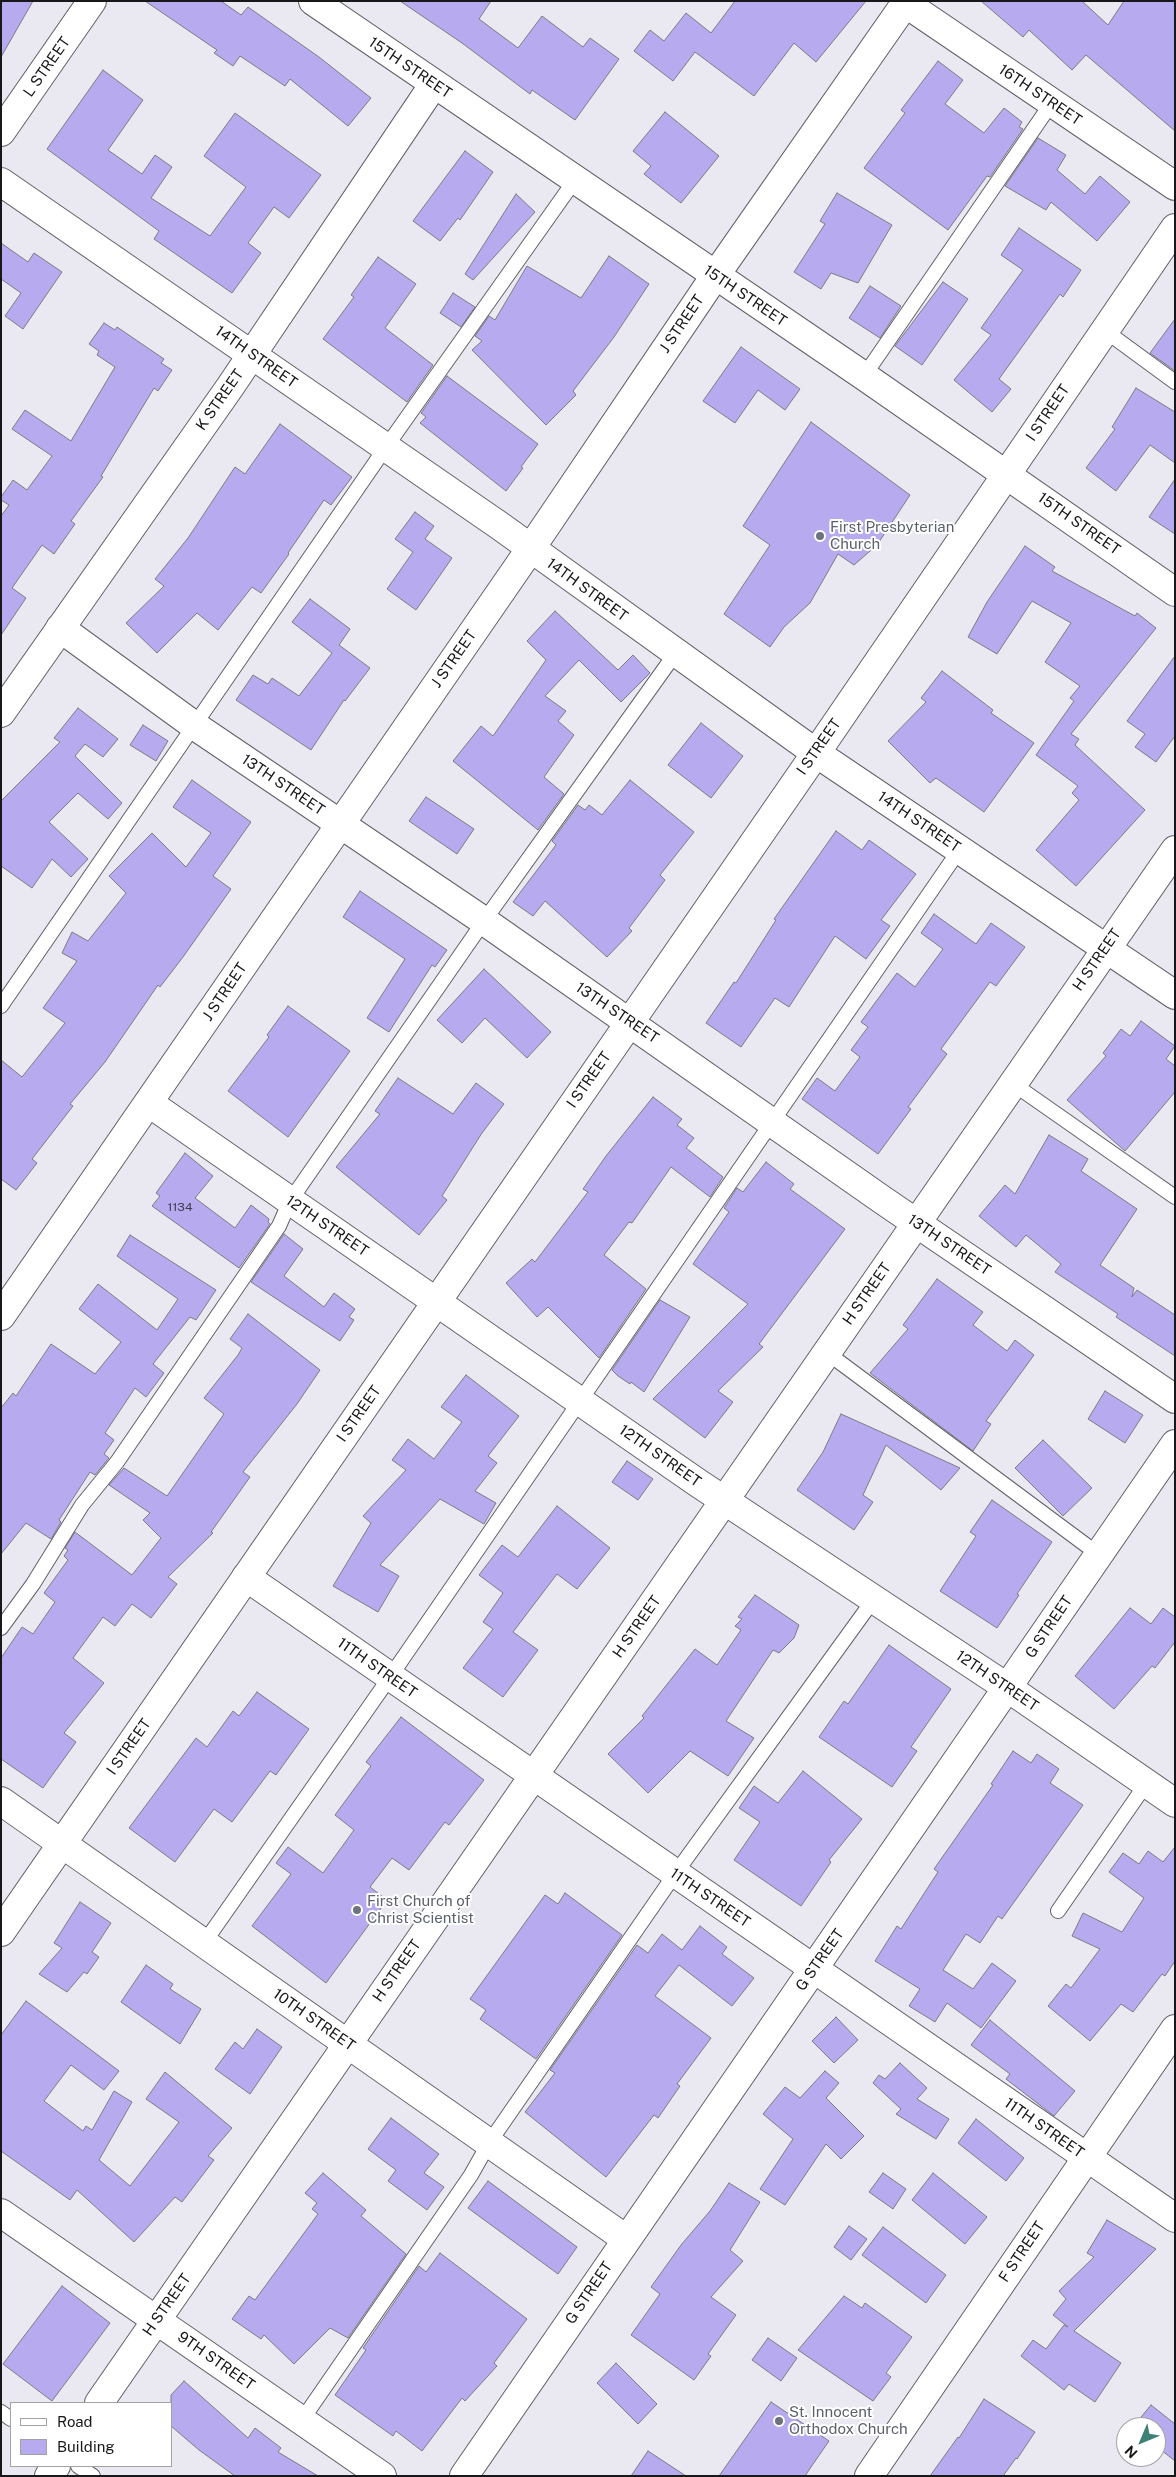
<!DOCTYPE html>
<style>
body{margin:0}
#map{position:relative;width:1176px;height:2477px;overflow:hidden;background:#eae9f2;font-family:"Public Sans",sans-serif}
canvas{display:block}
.frame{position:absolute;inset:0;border:2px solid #18171a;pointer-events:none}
.legend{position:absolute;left:10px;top:2402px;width:162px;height:65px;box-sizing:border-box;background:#fff;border:1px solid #a3a2a3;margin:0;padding:6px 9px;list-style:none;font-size:15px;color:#18171a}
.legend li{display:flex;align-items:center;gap:10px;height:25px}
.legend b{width:25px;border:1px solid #a3a2a3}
.north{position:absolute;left:1116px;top:2417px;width:50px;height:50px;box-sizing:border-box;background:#fff;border:1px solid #a3a2a3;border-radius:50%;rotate:225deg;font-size:14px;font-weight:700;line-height:20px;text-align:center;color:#18171a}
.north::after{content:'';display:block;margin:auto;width:18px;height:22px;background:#3e8275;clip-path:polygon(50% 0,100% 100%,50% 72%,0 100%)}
</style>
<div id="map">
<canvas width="1176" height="2477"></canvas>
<div class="frame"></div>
<ul class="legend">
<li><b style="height:6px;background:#fff"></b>Road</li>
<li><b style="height:14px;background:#b8aaef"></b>Building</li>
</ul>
<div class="north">N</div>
</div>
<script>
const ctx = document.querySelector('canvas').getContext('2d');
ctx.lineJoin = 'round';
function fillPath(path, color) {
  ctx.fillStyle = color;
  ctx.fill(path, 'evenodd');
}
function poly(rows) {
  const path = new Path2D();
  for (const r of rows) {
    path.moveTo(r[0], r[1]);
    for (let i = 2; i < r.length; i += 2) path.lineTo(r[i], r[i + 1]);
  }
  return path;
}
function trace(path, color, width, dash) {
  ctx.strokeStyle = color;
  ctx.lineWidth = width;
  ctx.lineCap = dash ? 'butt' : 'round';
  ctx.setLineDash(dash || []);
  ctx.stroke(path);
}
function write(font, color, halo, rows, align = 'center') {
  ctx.font = font + ' "Public Sans",sans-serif';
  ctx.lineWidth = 4;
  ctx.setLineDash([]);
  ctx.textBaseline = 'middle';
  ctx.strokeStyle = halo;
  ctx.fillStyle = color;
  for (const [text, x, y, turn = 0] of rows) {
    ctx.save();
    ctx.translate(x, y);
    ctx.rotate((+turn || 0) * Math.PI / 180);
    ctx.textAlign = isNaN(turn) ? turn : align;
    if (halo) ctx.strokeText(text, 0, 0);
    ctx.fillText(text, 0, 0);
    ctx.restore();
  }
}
const building = poly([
 [1,1,33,1,1,57,1,1],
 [145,1,221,1,241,15,248,7,319,57,371,98,348,126,290,79,285,86,240,56,233,66,214,53,217,50,145,1],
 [400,1,491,1,479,19,518,48,542,16,583,47,590,38,619,59,575,120,532,90,530,94,462,43,400,1],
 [735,1,866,1,816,62,794,43,754,96,695,52,673,81,634,51,650,30,664,41,686,13,711,33,735,1],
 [981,1,1082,1,1108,25,1124,1,1175,1,1175,131,1086,55,1072,70,1029,30,1023,37,981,1],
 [938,61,963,80,945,104,984,133,1004,108,1022,122,1019,127,1023,129,990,177,987,176,948,230,864,168,905,113,901,110,938,61],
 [103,70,143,100,108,150,142,174,155,155,172,167,151,198,210,236,246,187,204,156,235,113,321,175,289,218,274,207,248,243,261,253,232,293,154,239,159,231,47,149,103,70],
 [665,112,719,156,681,203,644,174,651,166,633,151,665,112],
 [1038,138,1066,155,1057,170,1085,194,1100,176,1130,202,1097,241,1051,202,1046,210,1005,186,1038,138],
 [465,151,493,172,460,220,458,218,440,241,413,221,465,151],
 [837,193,892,225,858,283,831,273,821,289,794,272,825,224,820,221,837,193],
 [516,194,535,212,473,280,465,274,516,194],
 [1019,228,1081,270,1063,297,1060,294,999,379,1011,389,992,412,954,380,991,335,981,328,1023,270,1001,255,1019,228],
 [1,243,28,262,34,253,62,272,23,329,5,316,21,293,1,279,1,243],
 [609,256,649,284,614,337,573,391,576,395,546,425,472,350,482,341,475,336,489,316,495,320,527,266,581,298,609,256],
 [378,257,416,284,385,328,433,365,407,402,323,339,354,297,351,295,378,257],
 [943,282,968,299,922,365,895,346,943,282],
 [870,286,901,306,880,338,849,318,870,286],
 [453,293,475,307,461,327,440,313,453,293],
 [1175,319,1175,371,1150,353,1175,319],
 [104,323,115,330,117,327,164,359,161,363,172,370,158,391,154,388,101,476,103,477,71,521,75,524,54,554,42,545,12,588,26,598,1,635,1,516,9,505,1,500,1,497,13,480,27,490,52,456,12,429,25,410,71,441,115,367,97,355,99,351,89,344,104,323],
 [741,347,800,389,785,410,758,390,735,423,703,401,741,347],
 [447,376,538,444,521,467,523,468,506,491,420,423,426,417,421,413,447,376],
 [1136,388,1175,412,1175,463,1150,445,1116,491,1086,468,1115,429,1112,427,1136,388],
 [811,422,910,495,877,545,854,565,838,554,810,603,784,627,770,647,724,614,770,545,743,526,811,422],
 [280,424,352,477,331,505,324,500,288,553,289,554,261,593,252,587,218,630,197,613,157,653,126,623,164,586,155,579,188,538,235,467,245,474,280,424],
 [1175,479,1175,534,1149,517,1175,479],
 [415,512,434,526,425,539,452,558,416,610,387,589,413,552,395,539,415,512],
 [1025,546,1055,567,1052,571,1135,616,1137,613,1156,628,1071,734,1079,739,1075,745,1145,810,1076,886,1036,850,1079,800,1072,793,1078,786,1036,755,1074,701,1070,698,1080,686,1045,662,1071,623,1032,601,997,654,968,637,987,602,1025,546],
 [310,599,350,629,339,645,370,668,345,701,344,700,311,750,236,700,253,675,268,684,272,678,299,696,332,653,292,622,310,599],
 [555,611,618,670,633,655,650,673,621,702,579,660,545,696,566,711,558,721,574,735,544,777,564,794,538,830,453,761,481,726,493,736,546,660,527,641,555,611],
 [1175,656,1175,736,1156,762,1135,747,1145,734,1127,721,1175,656],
 [942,671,993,710,991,713,1034,743,984,812,936,778,930,783,888,741,926,702,921,698,942,671],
 [78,708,118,739,103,757,85,744,75,756,122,803,108,819,78,793,49,822,88,859,71,877,52,859,32,888,1,866,1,801,60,742,54,738,78,708],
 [701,723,743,756,711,798,668,765,701,723],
 [143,725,168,741,156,761,130,745,143,725],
 [192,780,251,822,213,876,231,889,183,957,160,987,158,985,105,1062,70,1104,73,1106,32,1159,37,1163,16,1190,1,1179,1,1060,22,1077,65,1023,43,1008,77,961,62,953,72,932,88,941,126,893,109,876,152,833,186,867,211,833,173,807,192,780],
 [630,780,694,832,660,875,665,880,629,928,632,931,607,957,545,901,533,916,513,902,556,845,552,841,578,805,585,810,589,805,602,815,630,780],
 [426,797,474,829,457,854,409,821,426,797],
 [836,831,862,850,869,840,916,874,881,920,890,926,866,959,835,936,789,1007,775,998,741,1047,706,1023,734,982,736,983,776,920,774,919,836,831],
 [360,891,447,950,435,967,432,965,389,1032,367,1018,405,959,343,917,360,891],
 [934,914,976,944,991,923,1025,947,996,986,990,982,941,1049,947,1054,908,1107,911,1109,878,1154,802,1099,817,1078,835,1091,860,1057,851,1050,868,1027,861,1022,897,973,915,987,943,949,921,933,934,914],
 [484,969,551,1032,527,1058,485,1018,462,1043,437,1020,484,969],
 [288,1006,350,1051,288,1137,228,1091,269,1037,267,1035,288,1006],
 [1141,1021,1175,1046,1166,1059,1175,1066,1175,1092,1125,1151,1067,1100,1106,1056,1103,1053,1121,1029,1130,1036,1141,1021],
 [398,1078,453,1114,476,1083,504,1104,482,1133,442,1196,447,1200,419,1235,336,1167,380,1114,375,1111,398,1078],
 [653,1097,682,1119,677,1125,694,1138,686,1148,723,1177,710,1197,671,1167,632,1223,629,1222,604,1255,646,1289,599,1358,548,1307,537,1317,506,1283,532,1259,535,1262,588,1192,583,1189,606,1156,653,1097],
 [1049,1135,1088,1159,1081,1171,1137,1209,1100,1265,1134,1288,1132,1297,1137,1290,1175,1315,1175,1356,1116,1317,1118,1314,1055,1272,1061,1264,1026,1235,1016,1247,979,1216,1005,1185,1015,1194,1049,1135],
 [185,1153,213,1176,195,1198,235,1228,251,1205,269,1219,268,1222,270,1224,239,1268,152,1206,160,1196,156,1193,185,1153],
 [766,1162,794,1184,790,1189,845,1229,759,1344,763,1347,718,1391,733,1402,705,1438,653,1399,748,1304,693,1264,729,1212,724,1208,737,1188,743,1192,766,1162],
 [284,1234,303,1249,284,1276,324,1307,334,1293,355,1309,349,1317,354,1320,340,1341,251,1282,284,1234],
 [130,1235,216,1290,196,1320,190,1317,153,1364,164,1373,146,1397,135,1388,105,1433,114,1440,104,1454,109,1458,95,1475,90,1472,59,1520,61,1522,51,1539,26,1523,1,1554,1,1408,13,1393,16,1396,51,1344,95,1374,121,1342,79,1309,98,1284,157,1330,178,1299,117,1256,130,1235],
 [937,1279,983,1312,973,1325,1007,1351,1015,1340,1034,1355,986,1421,991,1424,973,1451,870,1373,908,1329,903,1325,937,1279],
 [660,1300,690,1317,644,1392,631,1382,630,1384,618,1376,612,1370,660,1300],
 [248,1314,320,1370,297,1404,243,1472,250,1477,211,1532,213,1533,168,1577,177,1584,151,1618,132,1604,115,1626,103,1617,73,1658,104,1683,64,1733,76,1742,43,1788,1,1759,1,1658,22,1627,33,1634,55,1602,44,1593,68,1560,64,1556,68,1550,65,1548,75,1532,132,1575,161,1538,143,1520,150,1513,109,1485,124,1468,167,1496,224,1414,204,1398,238,1355,242,1348,230,1339,248,1314],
 [466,1375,519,1416,488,1456,497,1463,475,1491,496,1503,484,1524,440,1499,380,1565,399,1576,378,1612,333,1586,371,1523,363,1516,406,1470,392,1460,408,1439,434,1459,462,1422,441,1407,466,1375],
 [1105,1391,1143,1415,1125,1443,1088,1419,1105,1391],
 [841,1414,890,1436,960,1468,941,1490,886,1445,863,1495,873,1502,854,1530,797,1490,823,1452,841,1414],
 [1043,1440,1092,1488,1063,1516,1015,1468,1043,1440],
 [627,1461,653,1479,638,1500,612,1482,627,1461],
 [992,1500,1052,1542,1017,1594,1019,1595,997,1628,940,1591,976,1536,970,1532,992,1500],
 [557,1506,610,1548,577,1589,557,1574,513,1632,538,1650,503,1697,463,1668,493,1629,483,1622,503,1593,479,1575,502,1545,518,1557,557,1506],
 [755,1595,799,1625,794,1638,779,1653,773,1650,726,1721,754,1738,728,1776,690,1751,648,1793,608,1754,644,1718,642,1716,695,1649,717,1665,741,1630,735,1626,742,1619,738,1617,755,1595],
 [1130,1608,1151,1624,1163,1608,1175,1617,1175,1642,1155,1668,1152,1666,1114,1709,1075,1676,1130,1608],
 [889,1645,951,1689,911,1747,917,1751,892,1787,819,1737,844,1701,848,1704,889,1645],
 [257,1692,309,1729,276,1775,270,1771,232,1822,214,1809,175,1862,129,1828,196,1738,207,1747,233,1711,239,1716,257,1692],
 [401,1717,484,1780,449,1825,445,1822,409,1870,392,1858,370,1887,387,1900,326,1983,252,1926,291,1874,276,1863,288,1847,323,1873,354,1830,335,1815,371,1766,366,1762,401,1717],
 [1013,1751,1031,1763,1037,1754,1059,1769,1050,1783,1083,1805,1002,1919,998,1916,980,1943,966,1934,943,1970,973,1989,992,1963,1016,1981,981,2028,947,2003,935,2022,909,2006,920,1989,875,1961,897,1926,901,1929,938,1872,934,1869,993,1785,991,1784,1013,1751],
 [803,1771,862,1819,829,1860,831,1862,801,1906,734,1860,760,1822,739,1808,754,1786,778,1803,803,1771],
 [1175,1847,1175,1961,1165,1976,1162,1974,1133,2012,1121,2004,1090,2041,1048,2006,1066,1984,1071,1988,1100,1949,1072,1936,1083,1913,1122,1932,1144,1898,1109,1872,1123,1853,1139,1864,1148,1851,1163,1862,1175,1847],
 [565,1893,622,1935,536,2059,480,2019,486,2010,470,1999,545,1895,558,1904,565,1893],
 [80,1902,111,1923,92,1952,99,1957,87,1974,84,1972,67,1992,39,1974,62,1948,54,1943,80,1902],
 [700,1926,727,1947,722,1954,754,1978,732,2006,679,1965,655,1996,711,2038,677,2084,680,2086,658,2118,654,2115,606,2177,525,2112,555,2073,550,2070,637,1945,648,1953,662,1934,682,1950,700,1926],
 [146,1965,173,1984,170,1989,201,2009,180,2044,121,2002,146,1965],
 [26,2001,119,2071,104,2090,71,2065,44,2101,83,2131,86,2126,92,2130,114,2091,132,2102,99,2160,130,2186,179,2122,146,2099,165,2072,232,2128,208,2156,214,2160,182,2202,175,2197,134,2242,77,2190,70,2200,1,2151,1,2035,26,2001],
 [836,2017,858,2040,834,2063,812,2041,836,2017],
 [990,2020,1075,2091,1054,2116,1006,2079,1010,2074,971,2045,990,2020],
 [257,2029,282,2047,250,2094,215,2069,235,2042,243,2049,257,2029],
 [900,2063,927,2088,917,2099,949,2119,936,2139,896,2114,901,2109,873,2083,879,2075,885,2079,900,2063],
 [825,2071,839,2083,826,2098,864,2136,841,2159,826,2144,785,2205,760,2189,793,2139,763,2114,785,2087,800,2098,825,2071],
 [391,2118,439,2154,424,2173,444,2187,427,2210,388,2181,396,2170,368,2149,391,2118],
 [976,2119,1024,2158,1006,2181,958,2143,976,2119],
 [323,2173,366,2210,361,2216,406,2254,348,2338,330,2328,294,2364,264,2335,261,2339,232,2319,249,2296,255,2300,318,2214,312,2209,317,2203,305,2193,323,2173],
 [883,2173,906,2189,893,2209,869,2192,883,2173],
 [933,2173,987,2217,965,2244,912,2200,933,2173],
 [488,2181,577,2247,558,2274,468,2208,488,2181],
 [729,2183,760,2202,730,2250,743,2261,711,2297,736,2315,708,2354,711,2356,694,2380,631,2335,660,2294,651,2287,681,2245,710,2211,729,2183],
 [1107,2220,1156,2249,1074,2331,1121,2363,1095,2402,1069,2384,1064,2390,1021,2356,1033,2340,1046,2349,1064,2325,1068,2327,1053,2315,1066,2299,1059,2291,1094,2257,1087,2253,1107,2220],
 [849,2226,867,2239,851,2260,834,2247,849,2226],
 [883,2227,946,2275,926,2303,862,2255,883,2227],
 [440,2253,527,2319,494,2363,497,2366,465,2401,462,2398,422,2451,396,2431,393,2436,335,2395,366,2350,363,2348,419,2266,426,2272,440,2253],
 [62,2286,110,2323,52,2401,3,2364,62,2286],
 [844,2296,862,2308,865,2303,912,2337,886,2373,891,2377,873,2401,798,2350,844,2296],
 [768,2338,797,2358,781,2381,752,2360,768,2338],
 [616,2363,657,2404,638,2424,597,2383,616,2363],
 [184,2381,248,2438,255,2428,281,2448,278,2452,318,2476,235,2476,199,2450,171,2426,171,2395,184,2381],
 [984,2399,1035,2432,1017,2459,1016,2458,1003,2476,930,2476,958,2437,959,2438,984,2399],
 [771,2402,829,2441,811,2467,805,2476,719,2476,771,2402],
 [1151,2405,1175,2424,1175,2461,1156,2446,1156,2427,1133,2427,1151,2405],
 [648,2451,686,2476,631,2476,648,2451]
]);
const service = poly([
 [1104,330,1175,382],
 [864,376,1051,104],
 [1,1006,386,447,575,180],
 [1012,1083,1175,1197],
 [826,1352,1098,1554],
 [1,1628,33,1584,82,1505,117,1462,279,1226,290,1201,484,921,675,654],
 [1058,1911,1146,1784],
 [204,1943,390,1677,960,849],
 [1,2412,11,2419],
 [302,2420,471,2175,489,2143,675,1874,874,1599],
 [78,2466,93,2476]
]);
const minor = poly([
 [313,1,864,376,1175,592],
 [905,3,1175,186],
 [1,132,92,1],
 [60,628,195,726,484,921,884,1201,1175,1399],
 [149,1103,698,1483,1008,1688,1175,1803],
 [246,1577,1175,2218],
 [1,1801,626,2239],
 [1,2213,382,2476]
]);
const tertiary = poly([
 [1,182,500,526,816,753,1175,995],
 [1,713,230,387,434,84],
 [1,1316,531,548,715,276,907,1],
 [464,2476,1175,1444],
 [869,2476,1175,2029]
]);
const secondary = poly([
 [1,1932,816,753,1175,228],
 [99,2403,1175,850],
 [49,2476,56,2466]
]);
const markers = [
 [820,536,5,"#6b7280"],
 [357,1910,5,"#6b7280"],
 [779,2421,5,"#6b7280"]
];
const numberNames = [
 ["1134",180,1207]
];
const streetNames = [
 ["L STREET",47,67,-55],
 ["15TH STREET",410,68,34],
 ["16TH STREET",1040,95,34],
 ["15TH STREET",745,296,34],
 ["J STREET",682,324,-56],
 ["14TH STREET",256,357,35],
 ["K STREET",220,400,-55],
 ["I STREET",1048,413,-56],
 ["15TH STREET",1079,524,35],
 ["14TH STREET",587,590,36],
 ["J STREET",454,659,-55],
 ["I STREET",819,747,-55],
 ["13TH STREET",283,785,34],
 ["14TH STREET",919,822,34],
 ["H STREET",1097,960,-55],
 ["J STREET",225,992,-56],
 ["13TH STREET",617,1013,34],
 ["I STREET",589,1080,-55],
 ["12TH STREET",327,1226,34],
 ["13TH STREET",949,1245,34],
 ["H STREET",867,1294,-55],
 ["I STREET",359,1414,-55],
 ["12TH STREET",660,1456,35],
 ["H STREET",637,1627,-55],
 ["G STREET",1049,1627,-56],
 ["11TH STREET",377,1668,35],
 ["12TH STREET",997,1681,34],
 ["I STREET",129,1747,-55],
 ["11TH STREET",710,1898,34],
 ["G STREET",820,1960,-55],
 ["H STREET",397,1971,-55],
 ["10TH STREET",314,2020,35],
 ["11TH STREET",1044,2128,35],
 ["F STREET",1022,2252,-56],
 ["G STREET",589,2293,-56],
 ["H STREET",167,2305,-55],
 ["9TH STREET",216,2361,35]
];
const worshipNames = [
 ["First Presbyterian",830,527],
 ["Church",830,544],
 ["First Church of",367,1901],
 ["Christ Scientist",367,1918],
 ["St. Innocent",789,2412],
 ["Orthodox Church",789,2429]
];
fillPath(building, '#b8aaef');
trace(building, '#7c7b83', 1);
trace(service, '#626169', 16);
trace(minor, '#626169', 30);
trace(tertiary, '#626169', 30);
trace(secondary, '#626169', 30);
trace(service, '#fff', 14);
trace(minor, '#fff', 28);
trace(tertiary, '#fff', 28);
trace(secondary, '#fff', 28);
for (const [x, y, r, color] of markers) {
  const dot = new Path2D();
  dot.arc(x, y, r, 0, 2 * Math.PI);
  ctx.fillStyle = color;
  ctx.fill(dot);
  trace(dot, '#fff', 2);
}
write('12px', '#403c4f', null, numberNames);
write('15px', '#18171a', '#fff', streetNames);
write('15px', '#5b616d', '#fff', worshipNames, 'left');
</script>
